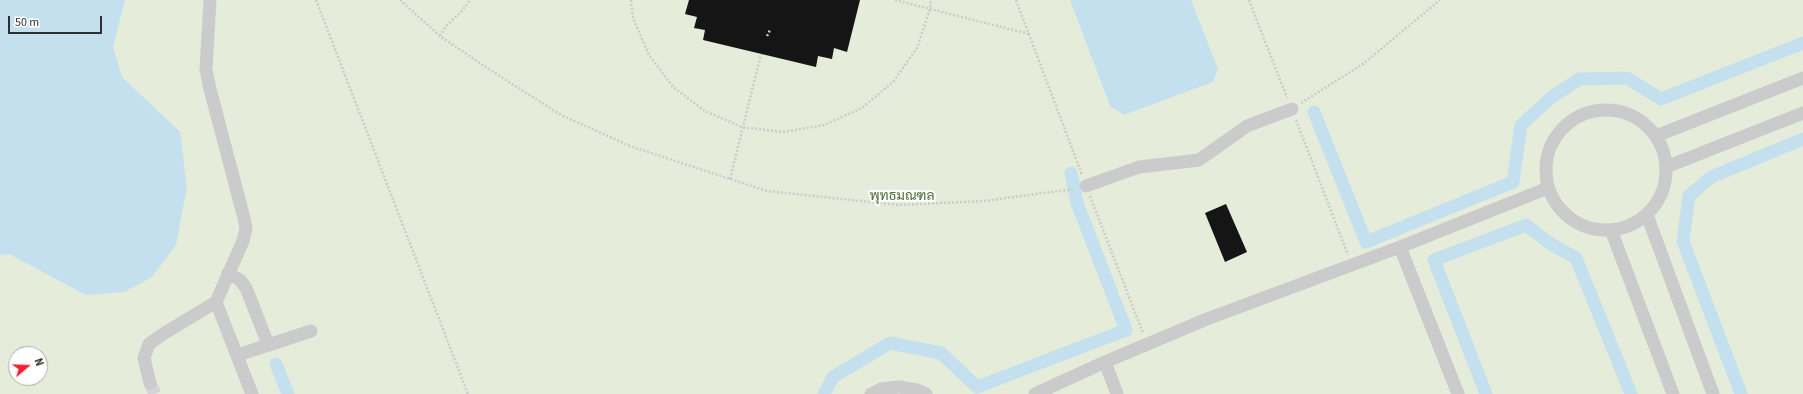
<!DOCTYPE html>
<meta charset="utf-8">
<style>
body{margin:0}
#map{position:relative;width:1803px;height:394px;overflow:hidden;background:#fff;font-family:"Source Sans 3",sans-serif}
canvas{display:block}
.north{position:absolute;left:8px;top:346px;width:40px;height:40px;box-sizing:border-box;background:#fff;border:1px solid #ababab;border-radius:50%;rotate:71deg;font-size:11px;font-weight:700;line-height:16px;text-align:center;color:#2e2e2e}
.north::after{content:'';display:block;margin:auto;width:14px;height:18px;background:#f71f34;clip-path:polygon(50% 0,100% 100%,50% 72%,0 100%)}
.scale{position:absolute;left:8px;top:16px;width:94px;height:18px;box-sizing:border-box;border:2px solid #2e2e2e;border-top:0;padding-left:5px;font-size:12px;line-height:14px;white-space:nowrap;color:#2e2e2e;-webkit-text-stroke:3px #fff;paint-order:stroke}
</style>
<div id="map">
<canvas width="1803" height="394"></canvas>
<div class="north">N</div>
<div class="scale">50 m</div>
</div>
<script>
const ctx = document.querySelector('canvas').getContext('2d');
ctx.lineJoin = 'round';
function fillPath(path, color) {
  ctx.fillStyle = color;
  ctx.fill(path, 'evenodd');
}
function poly(rows) {
  const path = new Path2D();
  for (const r of rows) {
    if (r.length === 3) {
      path.moveTo(r[0] + r[2], r[1]);
      path.arc(r[0], r[1], r[2], 0, 2 * Math.PI);
      continue;
    }
    path.moveTo(r[0], r[1]);
    for (let i = 2; i < r.length; i += 2) path.lineTo(r[i], r[i + 1]);
  }
  return path;
}
function trace(path, color, width, dash) {
  ctx.strokeStyle = color;
  ctx.lineWidth = width;
  ctx.lineCap = dash ? 'butt' : 'round';
  ctx.setLineDash(dash || []);
  ctx.stroke(path);
}
function write(font, color, halo, rows, align = 'center') {
  ctx.font = font + ' "Source Sans 3",Sarabun,sans-serif';
  ctx.lineWidth = 4;
  ctx.setLineDash([]);
  ctx.textBaseline = 'middle';
  ctx.strokeStyle = halo;
  ctx.fillStyle = color;
  for (const [text, x, y, turn = 0] of rows) {
    ctx.save();
    ctx.translate(x, y);
    ctx.rotate((+turn || 0) * Math.PI / 180);
    ctx.textAlign = isNaN(turn) ? turn : align;
    if (halo) ctx.strokeText(text, 0, 0);
    ctx.fillText(text, 0, 0);
    ctx.restore();
  }
}
const green = poly([
 [0,0,1803,0,1803,394,0,394],
 [16,354,40,354,40,378,16,378]
]);
const water = poly([
 [0,0,125,0,113,47,122,77,180,132,187,187,176,245,152,277,124,292,86,295,9,254,0,255],
 [1070,0,1191,0,1218,69,1213,82,1124,115,1110,106]
]);
const canal = poly([
 [1314,112,1366,242,1513,182,1521,125,1552,97,1579,79,1627,78,1661,99,1803,43],
 [276,364,288,394],
 [824,394,833,377,890,343,941,353,977,387,1126,330,1077,203,1071,173],
 [1486,394,1434,260,1526,225,1551,244,1576,258,1631,394],
 [1741,394,1683,241,1689,196,1711,177,1803,139]
]);
const building = poly([
 [689,0,860,0,847,52,834,48,832,59,818,56,816,67,703,40,705,30,694,28,697,17,685,14],
 [1226,204,1247,252,1225,262,1205,213]
]);
const minorTunnel = poly([
 [150,383,155,394]
]);
const path = poly([
 [316,0,468,394],
 [400,0,440,36,484,66,561,115,630,146,767,191,899,205,984,201,1074,189],
 [631,0,633,18,649,55,673,87,705,111,742,127,783,132,824,125,862,108,893,82,917,48,930,9,931,0],
 [895,0,1029,34],
 [1016,0,1082,175],
 [1249,0,1287,98],
 [440,36,446,26,461,12,470,0],
 [767,36,770,30],
 [1301,103,1363,64,1440,0],
 [1296,120,1348,255],
 [730,179,761,54],
 [1090,196,1143,333]
]);
const minor = poly([
 [210,0,206,70,210,89,244,218,246,229,243,241,216,302,252,394],
 [1606,170,60],
 [1656,136,1803,78],
 [1666,167,1803,113],
 [1086,186,1139,167,1199,160,1247,126,1292,109],
 [1647,215,1713,394],
 [1611,230,1673,394],
 [228,273,240,280,246,288,268,344],
 [238,355,311,331],
 [1105,362,1117,394],
 [150,383,144,358,149,344,163,334,216,302],
 [871,394,881,389,899,387,917,390,926,394],
 [1035,394,1105,362,1207,319,1400,247],
 [1458,394,1400,247,1548,188]
]);
const parkNames = [
 ["พุทธมณฑล",902,197]
];
fillPath(green, '#e5edda');
fillPath(water, '#c4e0ef');
trace(canal, '#c4e0ef', 13);
fillPath(building, '#151515');
trace(minorTunnel, '#d5d5d5', 13, [13, 6]);
trace(path, '#cbcbcb', 2.5, [2, 2]);
trace(minor, '#cbcbcb', 13);
write('14px', '#526e37', '#fff', parkNames);
</script>
